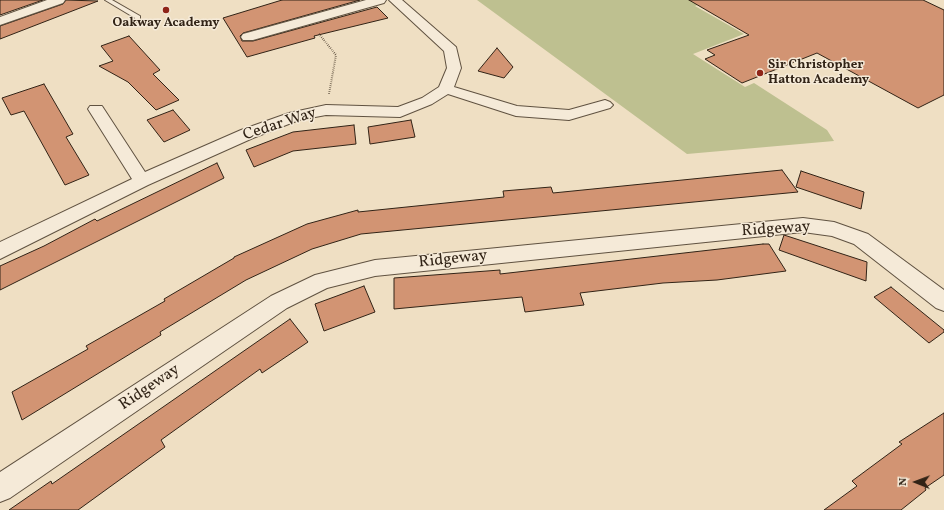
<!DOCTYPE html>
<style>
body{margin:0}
#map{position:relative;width:944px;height:510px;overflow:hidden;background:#efdfc3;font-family:Vollkorn,serif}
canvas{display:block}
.north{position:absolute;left:896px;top:462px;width:40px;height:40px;-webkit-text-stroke:3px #f5ead8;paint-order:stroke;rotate:271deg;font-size:11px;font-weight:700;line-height:16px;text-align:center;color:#312316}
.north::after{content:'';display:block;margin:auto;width:14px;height:18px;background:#312316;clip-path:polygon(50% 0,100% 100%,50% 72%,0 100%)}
</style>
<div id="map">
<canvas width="944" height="510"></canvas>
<div class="north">N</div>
</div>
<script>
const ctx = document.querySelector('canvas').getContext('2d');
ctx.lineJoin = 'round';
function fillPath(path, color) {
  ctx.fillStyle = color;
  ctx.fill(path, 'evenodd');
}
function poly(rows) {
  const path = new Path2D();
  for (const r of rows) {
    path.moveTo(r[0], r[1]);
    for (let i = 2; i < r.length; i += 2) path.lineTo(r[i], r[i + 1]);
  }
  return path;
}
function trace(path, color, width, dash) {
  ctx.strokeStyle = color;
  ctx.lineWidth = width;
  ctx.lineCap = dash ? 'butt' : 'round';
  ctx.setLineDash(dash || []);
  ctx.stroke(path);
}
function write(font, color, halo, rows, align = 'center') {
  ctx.font = font + ' Vollkorn,serif';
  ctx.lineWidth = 3;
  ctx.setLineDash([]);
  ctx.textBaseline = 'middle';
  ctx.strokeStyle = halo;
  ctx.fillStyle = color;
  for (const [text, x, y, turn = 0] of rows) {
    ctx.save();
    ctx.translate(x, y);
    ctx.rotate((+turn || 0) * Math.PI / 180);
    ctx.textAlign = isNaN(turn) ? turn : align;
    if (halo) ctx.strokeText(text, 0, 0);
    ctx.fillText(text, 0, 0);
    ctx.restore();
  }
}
const green = poly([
 [477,0,711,0,695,6,744,34,693,54,745,87,754,83,827,130,834,141,687,154]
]);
const building = poly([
 [0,0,43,0,0,15,0,0],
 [66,0,98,1,0,39,0,26,63,4,66,0],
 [282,0,360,0,243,33,240,36,242,41,253,41,377,7,388,18,314,36,315,38,247,57,223,18,282,0],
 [689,0,923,0,944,10,944,95,918,108,817,53,742,83,705,59,715,55,707,50,749,35,689,0],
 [129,36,160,70,153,74,179,100,156,110,128,82,99,66,113,61,101,46,129,36],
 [497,48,513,67,504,78,478,71,497,48],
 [44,84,73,134,66,137,89,175,65,185,24,111,11,115,2,98,44,84],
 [173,110,190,130,164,142,147,120,173,110],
 [411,120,415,137,370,144,368,127,411,120],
 [354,125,356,144,293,151,254,167,246,150,293,132,354,125],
 [217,163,224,178,0,290,0,266,44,246,95,219,97,221,217,163],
 [782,170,798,192,361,234,312,249,246,280,160,332,161,335,22,420,12,392,88,349,86,346,165,301,164,299,234,258,234,257,307,224,358,210,358,212,504,197,503,191,551,187,553,193,782,170],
 [801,171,864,192,861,209,796,187,801,171],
 [784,235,867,262,866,281,779,250,784,235],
 [763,244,769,244,786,271,717,280,663,283,580,293,584,305,525,312,522,297,394,309,394,278,500,270,500,274,763,244],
 [364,286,375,312,324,331,315,304,364,286],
 [891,287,944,330,944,332,929,343,874,297,891,287],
 [290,319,308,342,262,373,260,369,161,440,165,447,78,510,9,510,51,481,52,484,290,319],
 [944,413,944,475,925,488,926,490,901,510,824,510,857,486,852,481,902,444,899,442,944,413]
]);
const path = poly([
 [319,34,336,55,329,94]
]);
const service = poly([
 [105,0,112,0,140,16,140,21,123,25,123,23,134,20,135,18,105,0]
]);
const minor = poly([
 [47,0,65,0,63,3,0,25,0,17,47,0],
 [366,0,386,0,384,3,253,40,243,40,241,37,243,34,366,0],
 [389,0,402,0,456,47,461,68,454,87,517,106,569,110,605,100,610,102,613,105,610,108,569,120,516,116,448,94,432,104,400,117,326,115,299,120,253,138,148,185,0,259,0,242,132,179,88,109,90,106,102,106,145,172,241,130,289,113,326,105,398,107,422,98,439,87,447,68,444,51,389,0],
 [803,218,834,222,868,234,944,290,944,311,936,308,854,244,832,236,803,232,375,276,327,288,287,308,10,498,0,502,0,472,271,296,315,275,375,260,803,218]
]);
const markers = [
 [166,10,4,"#8f2418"],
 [760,73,4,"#8f2418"]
];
const farPoinames = [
 ["Oakway Academy",166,24],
 ["Sir Christopher",768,66,"left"],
 ["Hatton Academy",768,81,"left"]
];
const streetNames = [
 ["Cedar Way",280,125,-18],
 ["Ridgeway",776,230,-4],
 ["Ridgeway",453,260,-6],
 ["Ridgeway",150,388,-34]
];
fillPath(green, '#bec090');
fillPath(building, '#d29473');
trace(building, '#312316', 1);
trace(service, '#605241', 2);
trace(minor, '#605241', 2);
trace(path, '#312316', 2, [0.5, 1.5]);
fillPath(service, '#f5ead8');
fillPath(minor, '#f5ead8');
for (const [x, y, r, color] of markers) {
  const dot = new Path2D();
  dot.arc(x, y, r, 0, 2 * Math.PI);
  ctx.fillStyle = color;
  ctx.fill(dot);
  trace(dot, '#f5ead8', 1.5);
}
write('bold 13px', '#312316', '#f5ead8', farPoinames);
write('16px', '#312316', '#f5ead8', streetNames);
</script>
